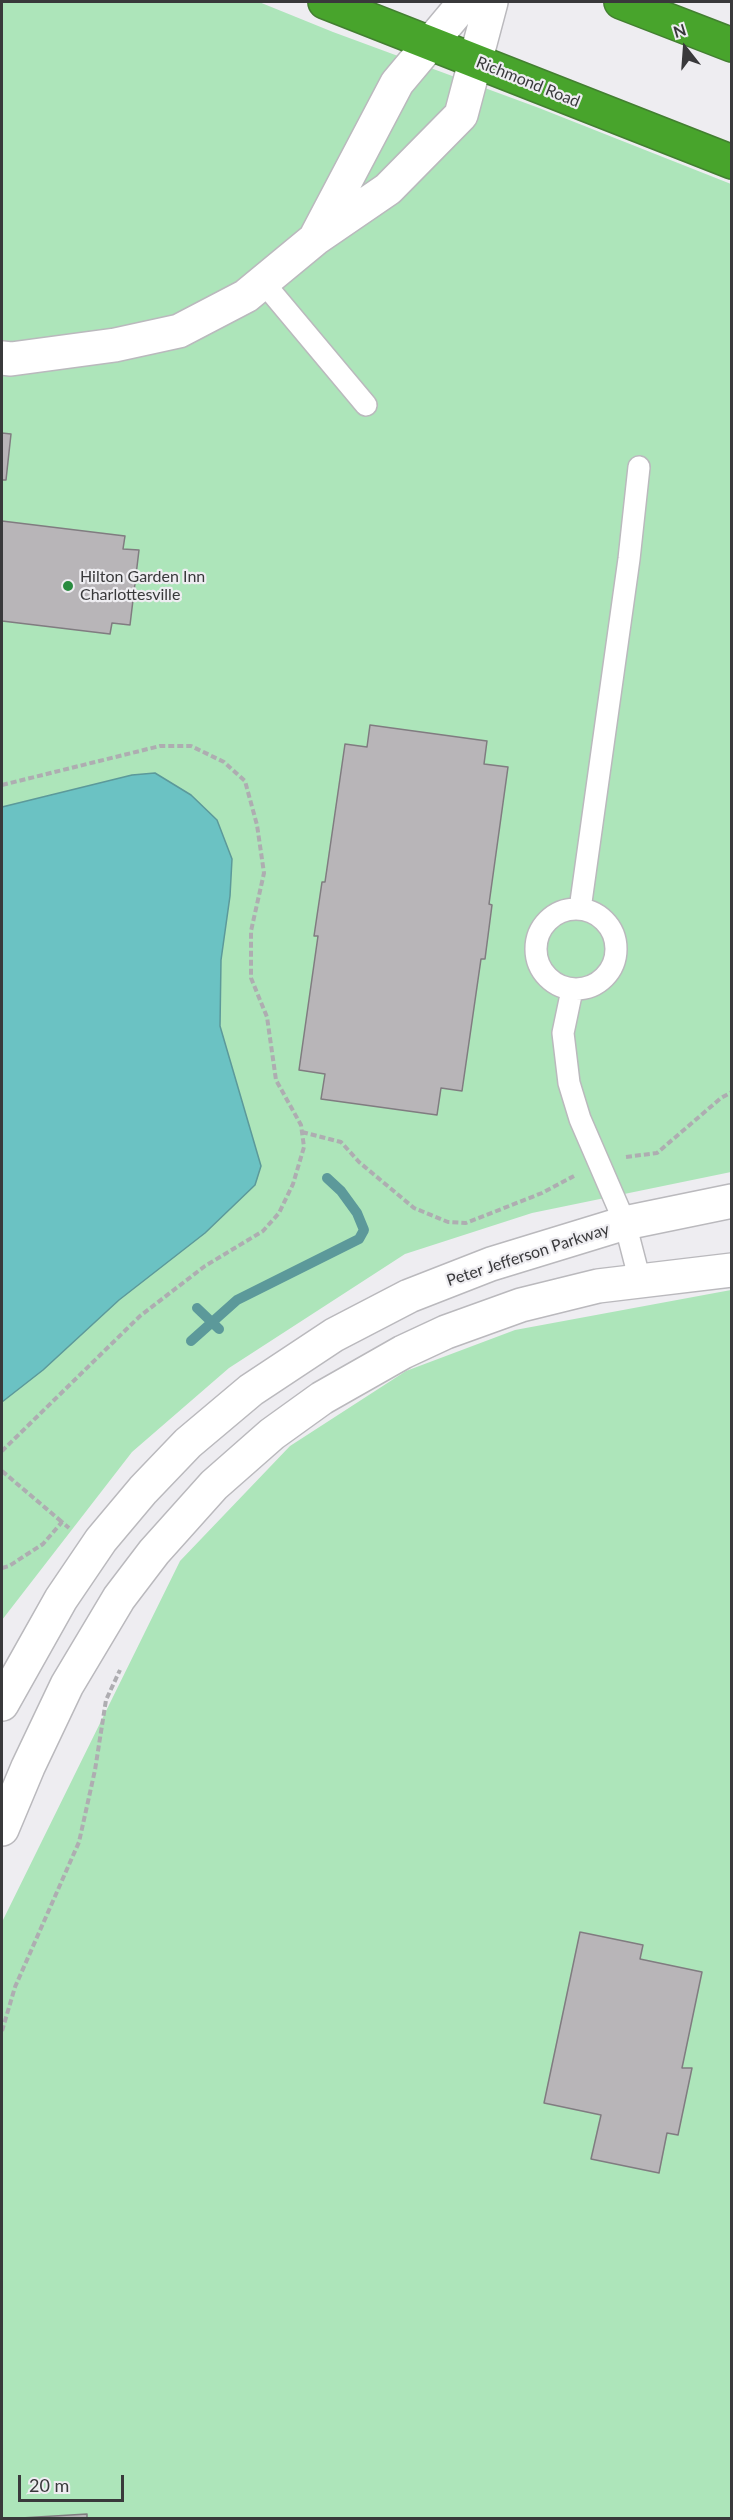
<!DOCTYPE html>
<style>
body{margin:0}
#map{position:relative;width:733px;height:2520px;overflow:hidden;background:#eeedf1;font-family:Lato,sans-serif}
canvas{display:block}
.frame{position:absolute;inset:0;border:3px solid #39393b;pointer-events:none}
.north{position:absolute;left:655px;top:18px;width:60px;height:60px;-webkit-text-stroke:4px #eeedf1;paint-order:stroke;rotate:343deg;font-size:16px;font-weight:700;line-height:24px;text-align:center;color:#39393b}
.north::after{content:'';display:block;margin:auto;width:21px;height:27px;background:#39393b;clip-path:polygon(50% 0,100% 100%,50% 72%,0 100%)}
.scale{position:absolute;left:18px;top:2475px;width:106px;height:27px;box-sizing:border-box;border:3px solid #39393b;border-top:0;padding-left:8px;font-size:18px;line-height:21px;white-space:nowrap;color:#39393b;-webkit-text-stroke:4px #eeedf1;paint-order:stroke}
</style>
<div id="map">
<canvas width="733" height="2520"></canvas>
<div class="frame"></div>
<div class="north">N</div>
<div class="scale">20 m</div>
</div>
<script>
const ctx = document.querySelector('canvas').getContext('2d');
ctx.lineJoin = 'round';
function fillPath(path, color) {
  ctx.fillStyle = color;
  ctx.fill(path, 'evenodd');
}
function poly(rows) {
  const path = new Path2D();
  for (const r of rows) {
    if (r.length === 3) {
      path.moveTo(r[0] + r[2], r[1]);
      path.arc(r[0], r[1], r[2], 0, 2 * Math.PI);
      continue;
    }
    path.moveTo(r[0], r[1]);
    for (let i = 2; i < r.length; i += 2) path.lineTo(r[i], r[i + 1]);
  }
  return path;
}
function trace(path, color, width, dash) {
  ctx.strokeStyle = color;
  ctx.lineWidth = width;
  ctx.lineCap = dash ? 'butt' : 'round';
  ctx.setLineDash(dash || []);
  ctx.stroke(path);
}
function write(font, color, halo, rows, align = 'center') {
  ctx.font = font + ' Lato,sans-serif';
  ctx.lineWidth = 4.5;
  ctx.setLineDash([]);
  ctx.textBaseline = 'middle';
  ctx.strokeStyle = halo;
  ctx.fillStyle = color;
  for (const [text, x, y, turn = 0] of rows) {
    ctx.save();
    ctx.translate(x, y);
    ctx.rotate((+turn || 0) * Math.PI / 180);
    ctx.textAlign = isNaN(turn) ? turn : align;
    if (halo) ctx.strokeText(text, 0, 0);
    ctx.fillText(text, 0, 0);
    ctx.restore();
  }
}
const green = poly([
 [2,2,259,2,333,32,539,108,731,184,731,1172,532,1213,405,1254,229,1368,132,1452,2,1620],
 [731,1290,731,2518,2,2518,2,1922,180,1561,290,1446,406,1371,515,1330]
]);
const water = poly([
 [155,773,191,795,217,820,232,859,230,896,221,960,220,1026,261,1166,255,1185,205,1233,119,1300,43,1370,2,1402,2,807,132,775,155,773]
]);
const stream = poly([
 [197,1308,219,1329],
 [191,1341,237,1300,359,1239,364,1230,357,1213,341,1191,327,1178]
]);
const building = poly([
 [2,433,11,434,6,480,2,480,2,433],
 [2,521,125,536,123,549,139,550,130,625,112,623,110,634,2,621,2,521],
 [370,725,487,741,484,764,508,767,489,904,492,905,485,959,481,959,462,1091,441,1088,437,1115,321,1099,325,1074,299,1070,318,936,314,936,322,882,325,882,345,744,367,747,370,725],
 [580,1932,643,1945,640,1959,702,1972,682,2068,692,2068,678,2135,667,2133,659,2173,591,2159,601,2115,544,2103,580,1932],
 [87,2514,87,2518,21,2518,87,2514]
]);
const path = poly([
 [2,785,160,746,191,746,224,762,245,781,257,825,264,873,251,931,251,978,267,1017,276,1080,301,1125,304,1147,293,1184,279,1213,263,1231,205,1266,140,1316,2,1451],
 [302,1132,341,1142,359,1162,414,1208,448,1222,466,1223,542,1193,574,1176],
 [626,1157,657,1153,721,1098,732,1092],
 [2,1471,62,1522],
 [2,1568,9,1566,43,1544,62,1522,69,1528],
 [2,2031,15,1987,79,1842,95,1770,106,1700,120,1670]
]);
const lane = poly([
 [263,282,366,405],
 [576,949,40],
 [580,909,629,559,639,467],
 [572,990,563,1033,569,1083,580,1119,625,1223,640,1281]
]);
const street = poly([
 [317,235,397,83,465,2],
 [2,358,11,359,115,345,179,331,246,296,315,239,388,189,461,115,491,2]
]);
const secondary = poly([
 [2,1704,61,1599,101,1540,143,1490,188,1443,251,1390,334,1335,409,1296,491,1264,625,1223,732,1201],
 [2,1829,28,1767,67,1685,119,1598,154,1552,214,1485,272,1434,322,1398,403,1352,446,1332,521,1305,598,1286,732,1270]
]);
const highway = poly([
 [325,2,732,162],
 [621,2,732,45]
]);
const markers = [
 [68,586,6,"#298b3f"]
];
const streetNames = [
 ["Richmond Road",528,82,22],
 ["Peter Jefferson Parkway",528,1255,-18]
];
const poiNames = [
 ["Hilton Garden Inn",80,577],
 ["Charlottesville",80,595]
];
fillPath(green, '#ade5ba');
fillPath(water, '#6bc2c3');
trace(water, '#5c999a', 1.5);
trace(stream, '#5c999a', 10);
fillPath(building, '#b8b5b8');
trace(building, '#807c80', 1.5);
trace(lane, '#bab9bd', 24);
trace(street, '#bab9bd', 36);
trace(secondary, '#bab9bd', 36);
trace(highway, '#437f31', 36);
trace(path, '#aeadb1', 4, [6, 3]);
trace(lane, '#fff', 21);
trace(street, '#fff', 33);
trace(secondary, '#fff', 33);
trace(highway, '#48a42c', 33);
for (const [x, y, r, color] of markers) {
  const dot = new Path2D();
  dot.arc(x, y, r, 0, 2 * Math.PI);
  ctx.fillStyle = color;
  ctx.fill(dot);
  trace(dot, '#eeedf1', 2);
}
write('16px', '#39393b', '#eeedf1', streetNames);
write('16px', '#39393b', '#eeedf1', poiNames, 'left');
</script>
